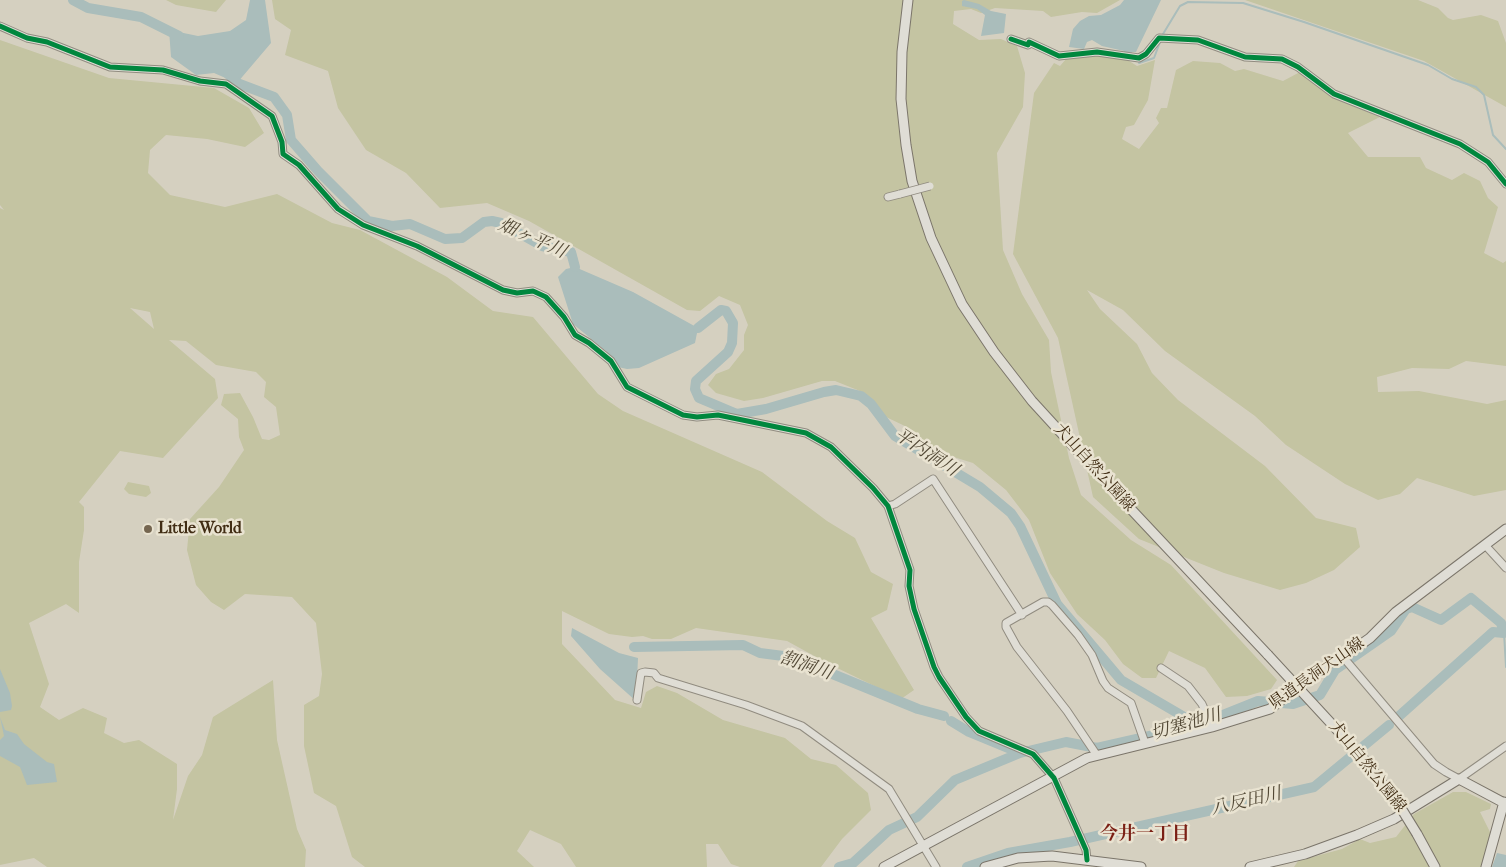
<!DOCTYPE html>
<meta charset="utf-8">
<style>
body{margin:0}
canvas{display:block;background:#d5d0c0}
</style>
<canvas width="1506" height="867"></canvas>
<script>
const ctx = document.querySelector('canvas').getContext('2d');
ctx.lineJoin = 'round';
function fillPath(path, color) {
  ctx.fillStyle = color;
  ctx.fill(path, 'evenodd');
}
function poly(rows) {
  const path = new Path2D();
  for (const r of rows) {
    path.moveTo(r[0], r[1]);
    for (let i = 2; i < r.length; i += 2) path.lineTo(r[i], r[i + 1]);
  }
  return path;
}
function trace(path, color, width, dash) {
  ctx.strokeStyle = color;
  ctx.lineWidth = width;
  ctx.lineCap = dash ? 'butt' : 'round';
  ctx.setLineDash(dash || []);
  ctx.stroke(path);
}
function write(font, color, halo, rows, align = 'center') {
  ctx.font = font + ' "IM FELL French Canon","Noto Serif JP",serif';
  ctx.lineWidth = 5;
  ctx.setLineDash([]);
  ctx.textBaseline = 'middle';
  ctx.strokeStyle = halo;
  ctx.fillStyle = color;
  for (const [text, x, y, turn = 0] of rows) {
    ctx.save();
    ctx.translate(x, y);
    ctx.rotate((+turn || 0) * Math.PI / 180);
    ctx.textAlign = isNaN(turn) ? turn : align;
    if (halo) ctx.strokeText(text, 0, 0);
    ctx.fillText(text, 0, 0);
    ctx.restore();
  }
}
const green = poly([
 [166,0,226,0,216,12,176,5],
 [272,0,1120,0,1097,13,1082,12,1051,17,1043,11,995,8,981,13,971,9,954,11,953,24,979,40,1001,39,1017,46,1025,73,1023,107,997,153,1003,250,1022,294,1049,340,1051,372,1057,401,1069,458,1081,495,1131,540,1171,565,1277,680,1271,689,1247,696,1226,697,1205,668,1169,651,1156,678,1142,678,1123,664,1105,640,1077,614,1050,573,1029,520,1006,490,973,463,934,451,907,427,886,417,865,393,835,381,822,381,763,398,744,401,716,393,708,385,716,374,729,369,744,350,744,335,748,325,740,305,719,296,700,311,687,310,529,221,487,203,440,208,406,173,366,150,338,108,328,71,285,55,291,30,275,19],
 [1245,0,1418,0,1438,8,1448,18,1453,20,1481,15,1498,21,1506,43,1506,107,1424,61],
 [0,40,109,78,214,88,249,108,264,133,245,147,207,139,166,135,150,150,148,173,170,195,225,207,277,194,332,223,360,230,447,277,493,311,533,317,598,394,623,411,762,472,827,521,855,538,871,572,893,584,887,610,871,618,914,690,901,699,827,663,787,641,696,628,671,639,652,639,643,636,632,637,609,634,562,611,562,644,615,700,641,708,646,692,657,686,677,693,723,720,785,738,811,759,836,765,868,793,871,810,842,839,821,867,740,867,731,864,718,844,706,844,707,867,576,867,561,844,530,830,517,851,534,867,365,867,352,857,336,806,314,793,304,746,304,705,319,696,322,674,316,623,292,597,245,594,224,610,211,602,196,585,187,550,190,519,219,487,244,450,239,437,238,419,221,405,224,394,240,393,253,417,262,439,269,440,280,435,276,407,264,397,266,382,256,372,216,365,186,341,169,340,215,379,218,398,163,458,120,451,79,502,84,507,84,530,79,562,79,613,66,604,29,623,49,684,40,707,59,720,83,708,107,718,104,733,124,743,139,740,177,764,177,789,173,820,188,776,202,755,213,717,273,680,277,740,297,829,306,850,305,867,47,867,34,858,0,865,0,208,4,210,0,205],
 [130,308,150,312,154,329],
 [1097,55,1123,57,1137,66,1155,60,1148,100,1134,125,1126,127,1122,139,1139,149,1159,123,1156,118,1161,108,1167,108,1176,70,1193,61,1220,63,1235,71,1244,69,1283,81,1300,72,1333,98,1380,117,1348,133,1368,157,1420,157,1426,168,1452,180,1464,173,1480,181,1488,198,1498,207,1484,253,1503,263,1506,261,1506,366,1466,361,1449,369,1412,368,1377,377,1378,392,1419,391,1487,404,1506,400,1506,490,1474,496,1417,478,1400,494,1378,500,1345,484,1286,445,1255,416,1165,351,1123,310,1087,290,1100,309,1137,344,1152,373,1178,400,1265,466,1316,518,1356,528,1360,547,1334,570,1306,583,1280,590,1224,573,1139,539,1093,497,1058,338,1013,254,1034,93,1054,63,1060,66,1066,59],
 [128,482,149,486,151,493,146,497,129,494,124,489],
 [1453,792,1466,792,1491,804,1490,809,1480,812,1491,834,1482,867,1294,867,1298,861,1342,849,1360,839,1370,843,1396,837,1414,814]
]);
const water = poly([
 [250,0,265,0,271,43,237,83,214,73,196,75,171,57,169,30,198,36,230,31,246,20],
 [964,0,979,4,991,11,1006,14,1004,33,981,36,985,15,977,9,962,6,962,1],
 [1124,0,1161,0,1136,52,1132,52,1130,56,1124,54,1124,51,1102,46,1092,40,1087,42,1084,49,1069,47,1073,29,1080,21,1089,16,1101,15,1120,5],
 [575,267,633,292,698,328,695,343,639,368,627,369,618,367,606,351,573,324,558,277,566,269],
 [572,628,619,653,638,658,636,701,600,669,571,636],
 [0,669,10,693,12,706,11,710,0,712],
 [0,717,5,730,17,734,24,744,47,762,54,764,57,782,27,785,20,767,0,756,0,740,4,736],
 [1497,853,1506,855,1506,867,1492,867]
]);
const stream = poly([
 [1163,34,1180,6,1188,2,1243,3,1304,22,1428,65,1452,79,1476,87,1484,95,1493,135,1506,149],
 [1139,63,1154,58,1160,42],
 [1504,633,1506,667]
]);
const river = poly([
 [73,0,88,8,141,17,179,36],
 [228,74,237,83,274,97,287,115,291,140,318,171,368,221,392,226,410,224,445,239,462,238,484,222,492,221,501,223,542,246,571,252,575,267],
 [698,328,721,310,726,311,733,323,732,343,728,352,696,381,695,389,699,398,737,414,766,409,824,392,836,390,861,396,871,404,895,436,980,487,1011,513,1020,526,1057,604,1121,680,1198,725],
 [634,647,743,645,760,653,791,657,918,709,944,716],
 [1398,717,1493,632,1504,633],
 [951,721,969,732,1020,753],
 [839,867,853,863,889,830,917,817,955,780,1020,753,1066,742,1097,748,1198,725,1258,701,1293,704,1320,695,1335,670,1391,631,1406,609,1412,607,1441,620,1471,598,1501,623,1504,633],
 [967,867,1008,853,1070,842,1314,787,1389,725]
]);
const street = poly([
 [0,26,27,38,47,42,110,67,163,70,200,81,226,84,272,116,282,142,283,154,299,165,338,209,363,225,417,246,503,290,517,293,533,291,546,297,564,317,575,335,589,343,611,361,627,387,683,415,697,417,718,415,806,433,831,447,873,488,888,506,910,570,909,586,914,609,934,667,939,677,966,717,979,731,1033,754,1054,778,1086,850,1087,860],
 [1011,39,1028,45,1029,42,1059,56,1097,52,1139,58,1146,54,1159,38,1198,40,1245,57,1282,59,1298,67,1334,94,1460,144,1488,162,1506,184],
 [888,197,900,194],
 [888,506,895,504,933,479,1022,615],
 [1485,545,1506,568],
 [1343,657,1434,764,1446,772,1459,779,1506,746],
 [1161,668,1188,686,1202,704,1212,727],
 [637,700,641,673,645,672,654,673,658,678,746,705,802,726,889,789,936,867],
 [1096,754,1067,711,1017,647,1006,627,1006,623,1043,602,1048,602,1052,605,1078,635,1092,655,1103,681,1108,688,1131,703,1145,743]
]);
const secondary = poly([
 [908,0,902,52,901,99,906,145,912,181,931,238,962,304,994,352,1032,401,1128,506,1268,655],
 [1417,834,1435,867],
 [884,867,1087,758,1212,727,1270,709,1328,664,1343,657,1370,638,1396,612,1506,529],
 [985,867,1018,858,1052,856,1141,867],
 [1250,867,1305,854,1357,835,1394,819,1459,779,1506,804],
 [1486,867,1504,802]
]);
const streetBridge = poly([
 [900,194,930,186]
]);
const secondaryBridge = poly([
 [1268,655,1363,758,1401,808,1417,834]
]);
const cycleway = poly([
 [0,26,27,38,47,42,110,67,163,70,200,81,226,84,272,116,282,142,283,154,299,165,338,209,363,225,417,246,503,290,517,293,533,291,546,297,564,317,575,335,589,343,611,361,627,387,683,415,697,417,718,415,806,433,831,447,873,488,888,506,910,570,909,586,914,609,934,667,939,677,966,717,979,731,1033,754,1054,778,1086,850,1087,860],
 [1011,39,1028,45,1029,42,1059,56,1097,52,1139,58,1146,54,1159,38,1198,40,1245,57,1282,59,1298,67,1334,94,1460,144,1488,162,1506,184]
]);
const markers = [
 [148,529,5,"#756650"]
];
const streetNames = [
 ["犬山自然公園線",1094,468,48],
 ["県道長洞犬山線",1317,674,-35],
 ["犬山自然公園線",1367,767,51]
];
const poiNames = [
 ["Little World",158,529]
];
const waterNames = [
 ["畑ヶ平川",532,239,24],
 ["平内洞川",926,453,33],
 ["割洞川",806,666,19],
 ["切塞池川",1186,725,-16],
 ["八反田川",1246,802,-13]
];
const neighbourhoodNames = [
 ["今井一丁目",1145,835]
];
fillPath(green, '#c4c4a2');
fillPath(water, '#aabdbb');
trace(stream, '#aabdbb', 2);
trace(river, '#aabdbb', 10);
trace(street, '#918c80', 9);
trace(secondary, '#7b756a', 11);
trace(street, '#dfddd5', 7);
trace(secondary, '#dfddd5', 9);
trace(streetBridge, '#918c80', 9, []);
trace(secondaryBridge, '#7b756a', 11, []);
trace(streetBridge, '#dfddd5', 7);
trace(secondaryBridge, '#dfddd5', 9);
trace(cycleway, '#00873e', 5);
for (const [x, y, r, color] of markers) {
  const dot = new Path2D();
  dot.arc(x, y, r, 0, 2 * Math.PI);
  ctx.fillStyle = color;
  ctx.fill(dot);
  trace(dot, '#e9e3d1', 2);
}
write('16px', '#412d14', '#e9e3d1', streetNames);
write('bold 16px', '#412d14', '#e9e3d1', poiNames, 'left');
write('italic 18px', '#524835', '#e9e3d1', waterNames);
write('bold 18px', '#7a1f14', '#e9e3d1', neighbourhoodNames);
</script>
